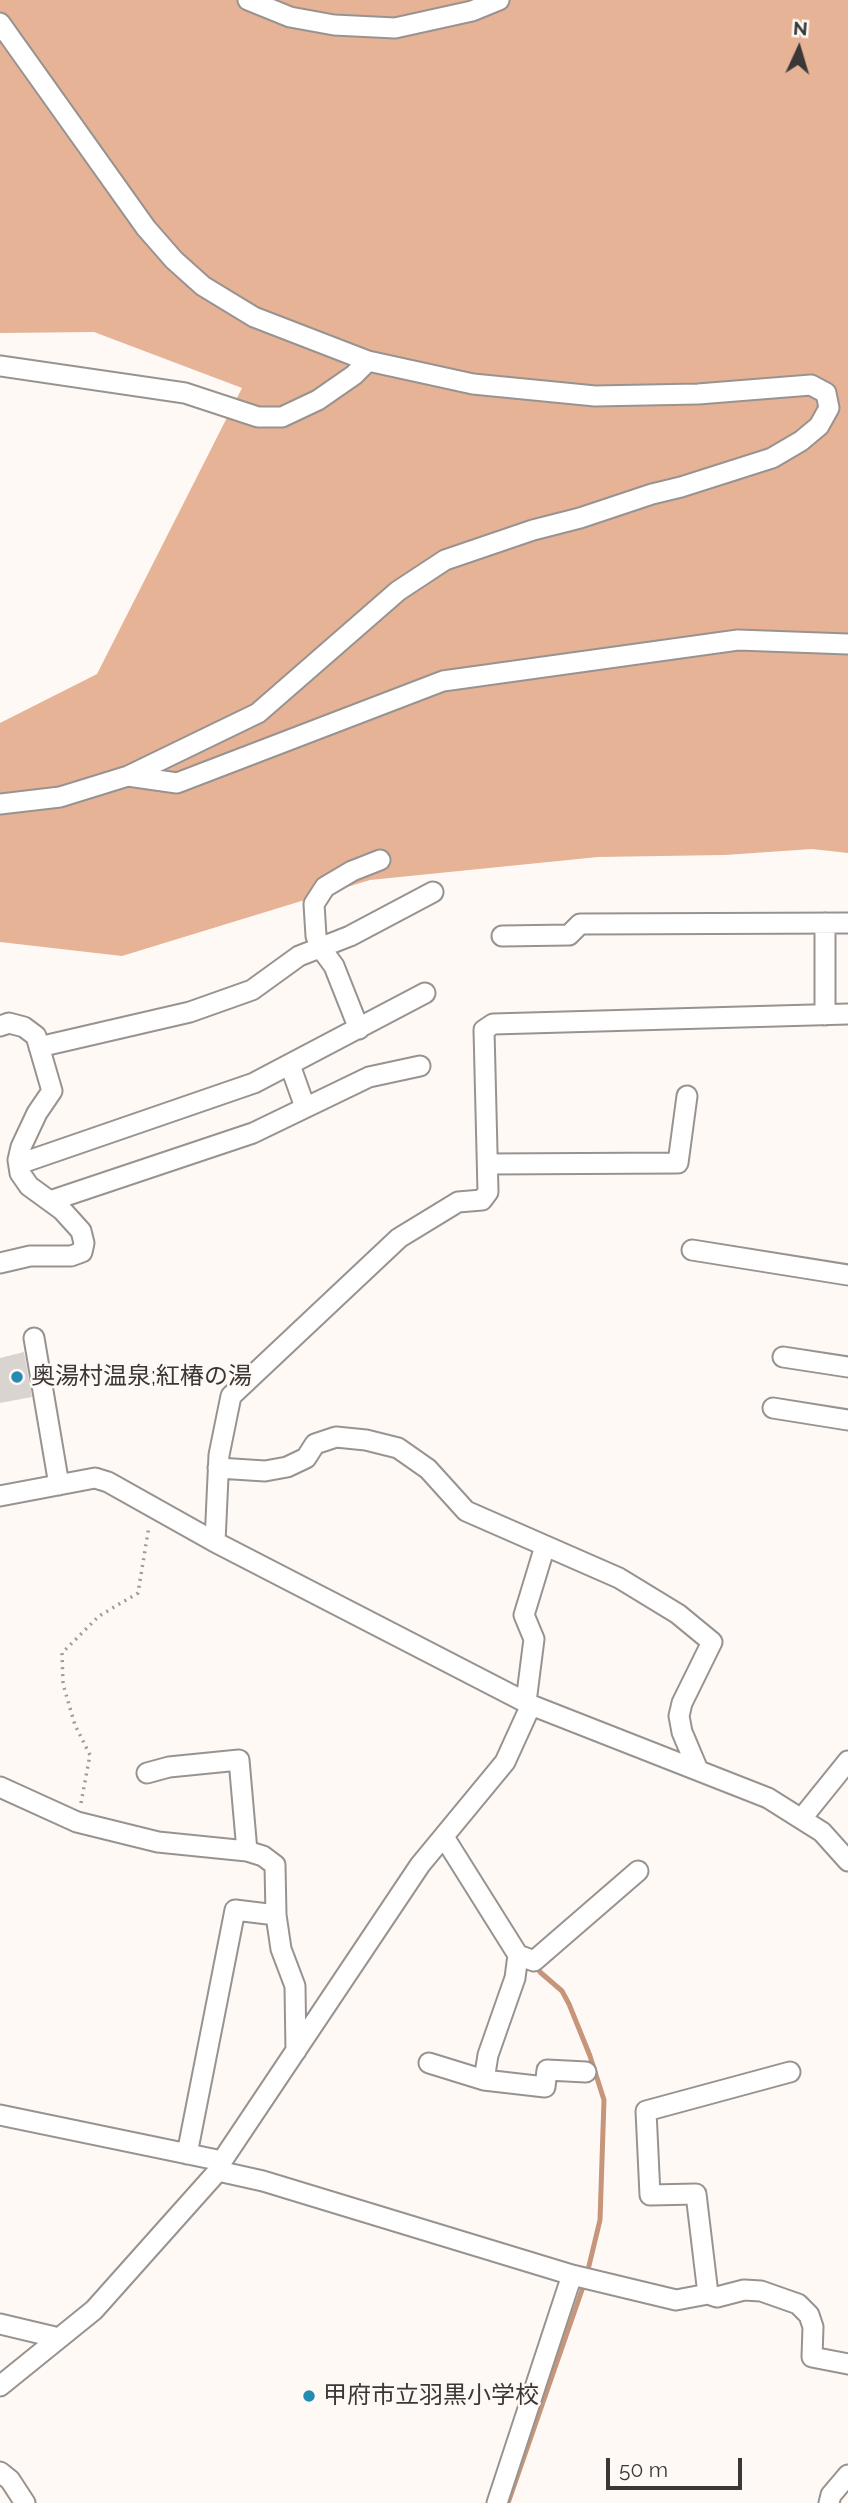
<!DOCTYPE html>
<meta charset="utf-8">
<style>
body{margin:0}
#map{position:relative;width:848px;height:2503px;overflow:hidden;background:#fff9f6;font-family:Raleway,sans-serif}
canvas{display:block}
.north{position:absolute;left:764px;top:14px;width:70px;height:70px;-webkit-text-stroke:5px #fff9f6;paint-order:stroke;rotate:4deg;font-size:19px;font-weight:700;line-height:28px;text-align:center;color:#3a3837}
.north::after{content:'';display:block;margin:auto;width:24px;height:32px;background:#3a3837;clip-path:polygon(50% 0,100% 100%,50% 72%,0 100%)}
.scale{position:absolute;left:606px;top:2458px;width:136px;height:32px;box-sizing:border-box;border:4px solid #3a3837;border-top:0;padding-left:9px;font-size:21px;line-height:24px;white-space:nowrap;color:#3a3837;-webkit-text-stroke:5px #fff9f6;paint-order:stroke}
</style>
<div id="map">
<canvas width="848" height="2503"></canvas>
<div class="north">N</div>
<div class="scale">50 m</div>
</div>
<script>
const ctx = document.querySelector('canvas').getContext('2d');
ctx.lineJoin = 'round';
function fillPath(path, color) {
  ctx.fillStyle = color;
  ctx.fill(path, 'evenodd');
}
function poly(rows) {
  const path = new Path2D();
  for (const r of rows) {
    path.moveTo(r[0], r[1]);
    for (let i = 2; i < r.length; i += 2) path.lineTo(r[i], r[i + 1]);
  }
  return path;
}
function trace(path, color, width, dash) {
  ctx.strokeStyle = color;
  ctx.lineWidth = width;
  ctx.lineCap = dash ? 'butt' : 'round';
  ctx.setLineDash(dash || []);
  ctx.stroke(path);
}
function write(font, color, halo, rows, align = 'center') {
  ctx.font = font + ' Raleway,"Noto Sans JP",sans-serif';
  ctx.lineWidth = 5;
  ctx.setLineDash([]);
  ctx.textBaseline = 'middle';
  ctx.strokeStyle = halo;
  ctx.fillStyle = color;
  for (const [text, x, y, turn = 0] of rows) {
    ctx.save();
    ctx.translate(x, y);
    ctx.rotate((+turn || 0) * Math.PI / 180);
    ctx.textAlign = isNaN(turn) ? turn : align;
    if (halo) ctx.strokeText(text, 0, 0);
    ctx.fillText(text, 0, 0);
    ctx.restore();
  }
}
const forest = poly([
 [0,0,848,0,848,853,812,849,725,855,598,857,370,880,122,956,0,942,0,723,97,674,242,388,94,332,0,333]
]);
const stream = poly([
 [540,1972,562,1991,569,2004,590,2056,604,2100,600,2220,587,2274],
 [508,2503,584,2284]
]);
const building = poly([
 [24,1352,32,1397,0,1403,0,1358]
]);
const path = poly([
 [81,1803,90,1755,75,1725,63,1684,62,1653,99,1616,138,1593,149,1526]
]);
const minor = poly([
 [248,0,290,17,334,25,395,28,472,11,499,0],
 [0,23,146,228,174,260,203,286,254,317,368,361,473,384,595,396,698,394,811,385,826,393,829,408,819,426,801,441,772,458,681,487,652,494,580,518,533,530,445,560,398,591,258,713,128,776,60,797,0,804],
 [0,366,185,393,258,417,282,417,318,400,354,375,368,361],
 [128,776,177,783,443,681,738,640,848,644],
 [502,936,569,935,580,924,848,923],
 [825,1015,825,923],
 [0,1026,9,1023,24,1027,36,1036,52,1091,37,1113,21,1147,18,1160,20,1173,29,1186,62,1210,81,1231,84,1243,82,1252,71,1256,30,1256,0,1263],
 [359,1029,334,966,320,947,316,936,314,904,325,887,352,871,380,860],
 [39,1047,190,1012,252,990,299,956,350,936,433,892],
 [290,1065,305,1107],
 [19,1164,254,1083,425,993],
 [488,1164,678,1163,687,1096],
 [50,1201,253,1133,369,1077,420,1066],
 [692,1250,848,1275],
 [34,1338,59,1485],
 [783,1357,848,1367],
 [773,1408,848,1420],
 [218,1468,265,1471,287,1467,306,1458,315,1444,336,1437,366,1440,398,1448,428,1469,466,1511,619,1578,678,1614,712,1642,682,1703,679,1716,682,1732,698,1770],
 [0,1496,95,1478,108,1482,215,1542,531,1705,768,1798,822,1832,848,1861],
 [215,1542,219,1455,231,1396,399,1238,458,1202,482,1200,488,1192,484,1030,493,1024,848,1014],
 [526,1702,534,1639,524,1615,545,1546],
 [147,1773,169,1767,239,1760,247,1851],
 [0,1787,77,1822,158,1842,247,1851,263,1856,275,1865,276,1915,281,1949,295,1986,296,2051],
 [802,1818,848,1761],
 [444,1837,518,1955,534,1961,638,1871],
 [429,2063,484,2080,545,2087,547,2070,586,2072],
 [484,2080,488,2055,515,1978,518,1955],
 [0,2115,222,2161],
 [187,2154,235,1910,276,1915],
 [218,2171,263,2181,572,2275,497,2503],
 [572,2275,676,2300,708,2294,696,2194,650,2195,646,2111,790,2072],
 [708,2294,717,2297,744,2290,761,2291,798,2304,809,2315,813,2327,812,2357,848,2364],
 [0,2324,59,2338],
 [0,2386,94,2310,218,2171,222,2161,420,1865,505,1762,531,1705],
 [0,2472,10,2480,25,2503],
 [829,2503,831,2495,848,2475]
]);
const markers = [
 [17,1377,7,"#248bb3"],
 [309,2396,7,"#248bb3"]
];
const poiNames = [
 ["奥湯村温泉;紅椿の湯",31,1377],
 ["甲府市立羽黒小学校",323,2396]
];
fillPath(forest, '#e6b397');
trace(stream, '#c6957a', 5);
fillPath(building, '#dad4d1');
trace(minor, '#999390', 23);
trace(path, '#9f9b99', 3.5, [2, 5]);
trace(minor, '#fff', 19);
for (const [x, y, r, color] of markers) {
  const dot = new Path2D();
  dot.arc(x, y, r, 0, 2 * Math.PI);
  ctx.fillStyle = color;
  ctx.fill(dot);
  trace(dot, '#fff9f6', 2.5);
}
write('24px', '#3a3837', '#fff9f6', poiNames, 'left');
</script>
